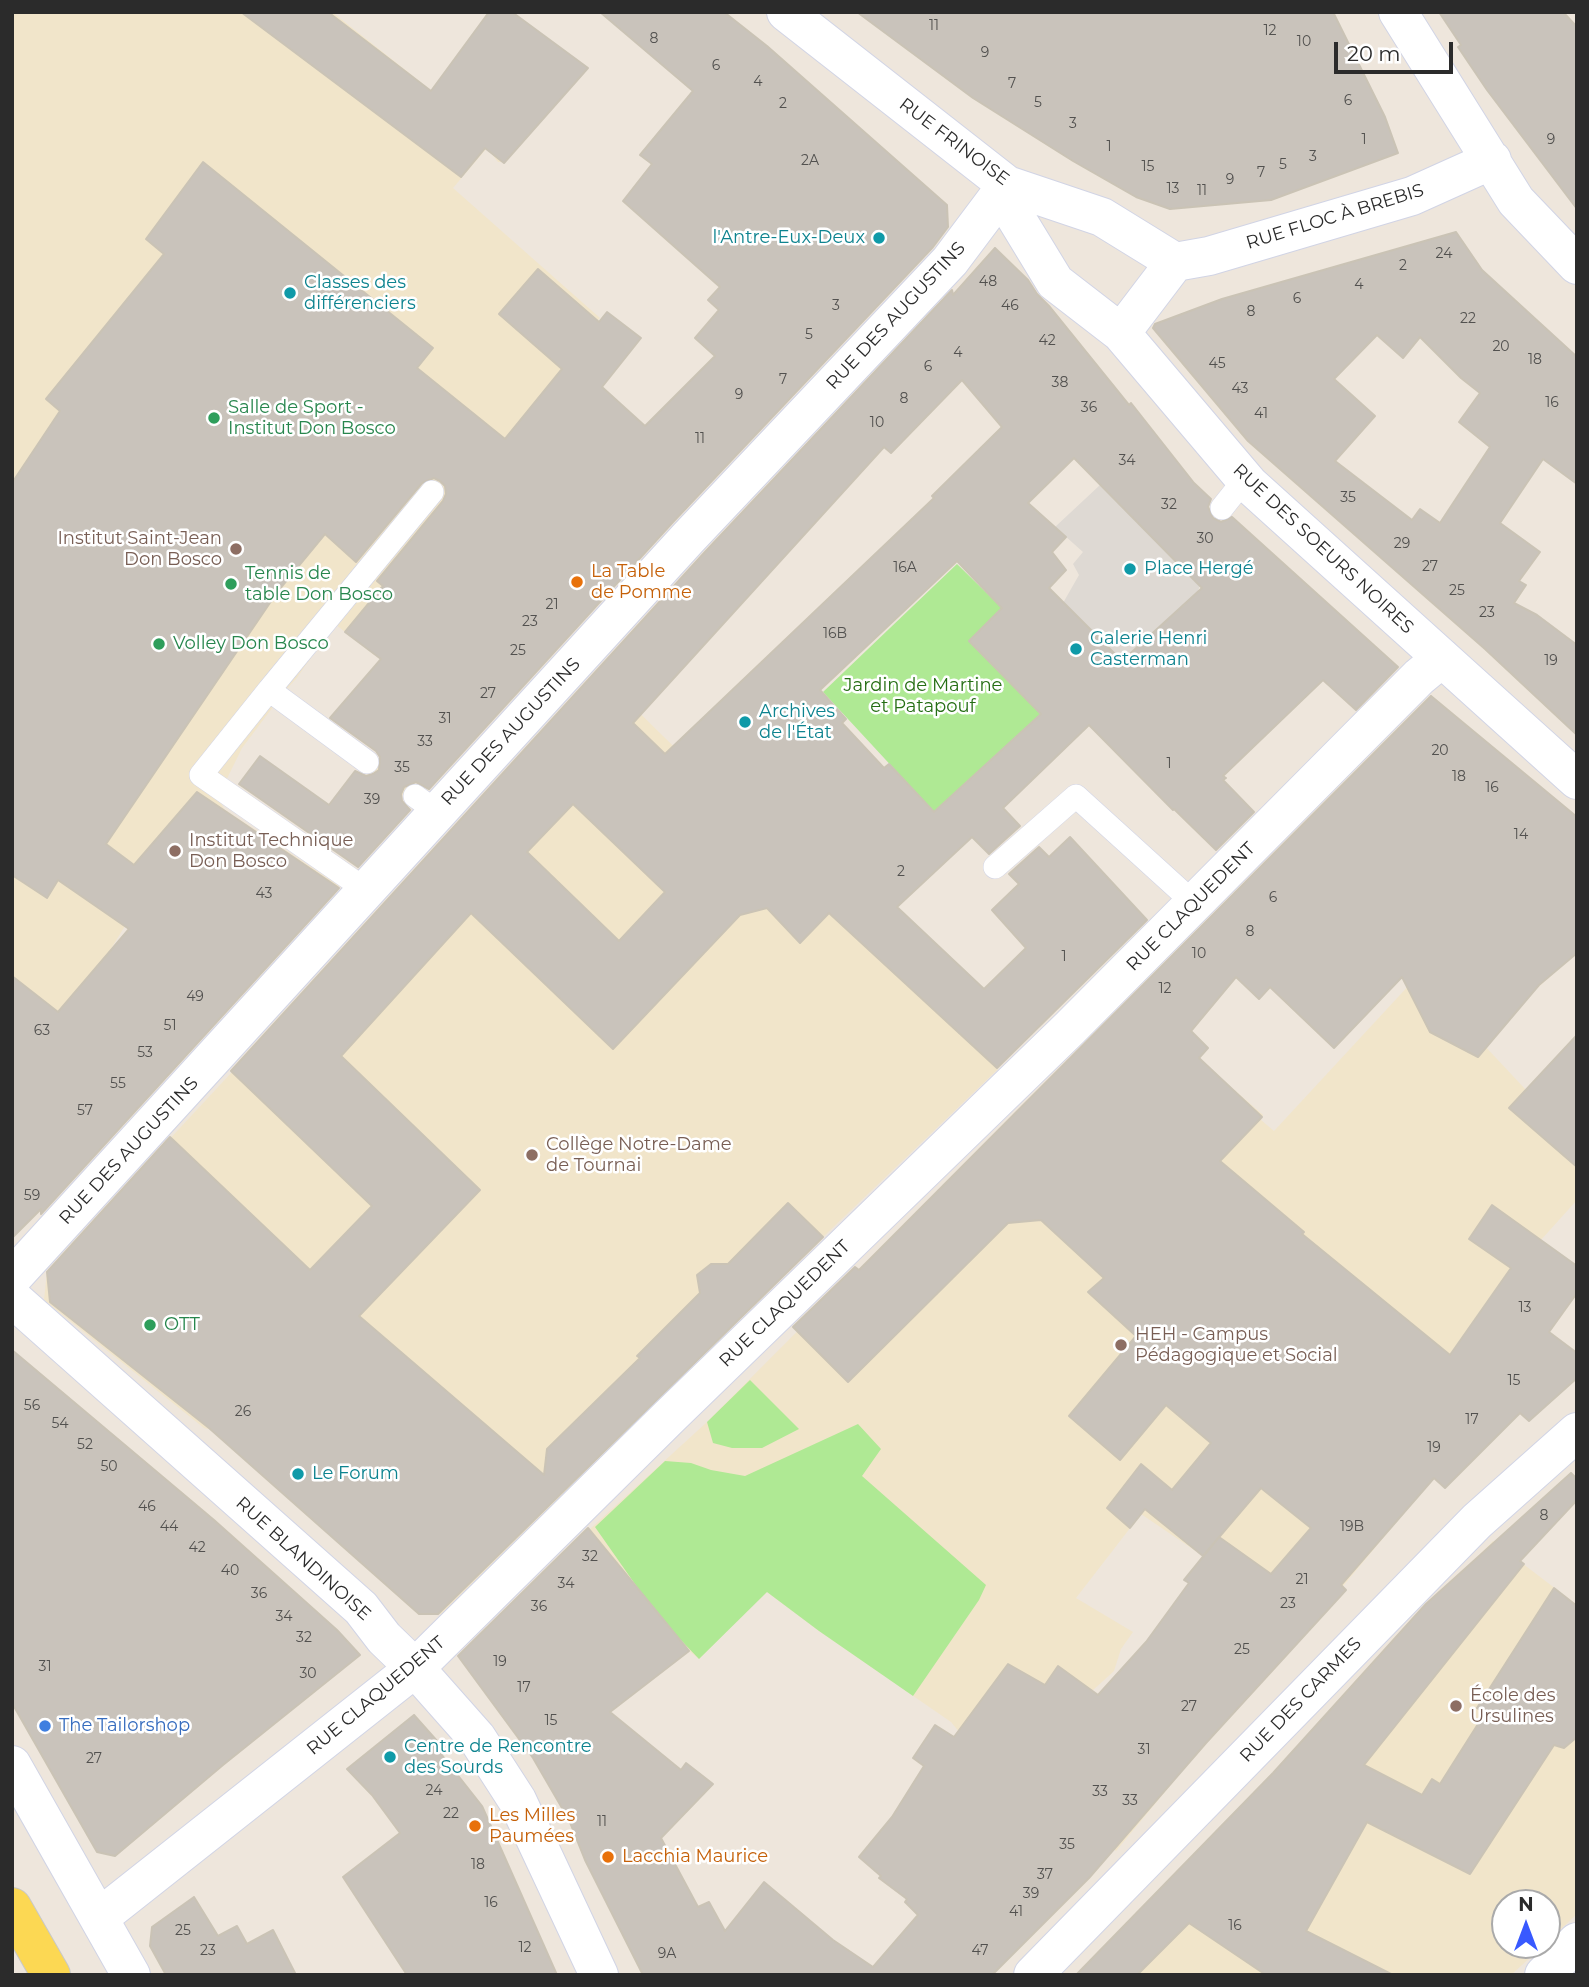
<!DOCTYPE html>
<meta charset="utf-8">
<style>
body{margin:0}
#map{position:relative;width:1589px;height:1987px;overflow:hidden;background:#eee6dc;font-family:Montserrat,sans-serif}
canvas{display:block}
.frame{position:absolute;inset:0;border:14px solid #2b2b2b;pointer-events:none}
.north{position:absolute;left:1491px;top:1889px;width:70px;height:70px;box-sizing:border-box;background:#fff;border:2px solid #aaa;border-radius:50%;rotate:0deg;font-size:19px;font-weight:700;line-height:28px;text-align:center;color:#2b2b2b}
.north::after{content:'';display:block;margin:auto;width:24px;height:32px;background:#3859ff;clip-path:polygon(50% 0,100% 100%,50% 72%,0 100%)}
.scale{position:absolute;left:1334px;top:42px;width:119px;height:32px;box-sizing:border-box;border:4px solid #2b2b2b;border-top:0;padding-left:9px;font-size:21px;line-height:24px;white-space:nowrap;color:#2b2b2b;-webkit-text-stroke:5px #fff;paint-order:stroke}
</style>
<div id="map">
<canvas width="1589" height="1987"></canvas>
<div class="frame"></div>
<div class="north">N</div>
<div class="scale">20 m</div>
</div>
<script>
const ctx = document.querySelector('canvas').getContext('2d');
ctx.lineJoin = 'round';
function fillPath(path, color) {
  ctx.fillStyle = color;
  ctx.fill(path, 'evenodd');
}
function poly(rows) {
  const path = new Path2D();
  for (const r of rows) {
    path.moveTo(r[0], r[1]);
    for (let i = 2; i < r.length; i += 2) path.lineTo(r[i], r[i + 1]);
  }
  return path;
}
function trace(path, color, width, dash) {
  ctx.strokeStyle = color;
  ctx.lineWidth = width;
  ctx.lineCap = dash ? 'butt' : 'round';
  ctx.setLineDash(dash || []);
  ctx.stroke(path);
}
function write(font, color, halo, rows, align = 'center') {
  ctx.font = font + ' Montserrat,sans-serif';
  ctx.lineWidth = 5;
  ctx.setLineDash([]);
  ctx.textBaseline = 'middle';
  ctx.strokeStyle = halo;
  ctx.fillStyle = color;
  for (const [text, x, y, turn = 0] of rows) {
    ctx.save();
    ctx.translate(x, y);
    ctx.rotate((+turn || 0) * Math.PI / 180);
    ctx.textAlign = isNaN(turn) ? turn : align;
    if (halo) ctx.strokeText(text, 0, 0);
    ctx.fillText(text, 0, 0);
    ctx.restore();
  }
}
const education = poly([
 [12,12,332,12,432,91,587,68,505,162,498,162,487,148,453,188,600,318,572,349,598,383,657,438,421,599,374,655,335,624,296,679,283,693,418,793,411,801,276,703,242,748,218,797,224,809,339,886,254,977,139,903,109,952,12,1081],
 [601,675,789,860,828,910,998,1069,823,1237,441,1614,419,1615,213,1430,204,1428,44,1300,47,1271],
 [1577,953,1526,998,1482,1043,1527,1091,1577,1136,1577,1200,1540,1241,1511,1267,1449,1355,1435,1476,1338,1592,1273,1576,1218,1537,1203,1556,1141,1514,1076,1598,1133,1632,1121,1649,1114,1671,1092,1691,1112,1731,1174,1781,1116,1851,965,1739,951,1722,819,1631,767,1592,699,1659,689,1651,653,1609,590,1529,707,1422,944,1184,1134,1002,1263,1115,1261,1120,1274,1131,1424,969],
 [1493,1541,1577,1605,1577,1914,1547,1942,1547,1903,1505,1903,1505,1945,1544,1945,1511,1975,1077,1975,1275,1775,1397,1638]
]);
const green = poly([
 [957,564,1002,608,969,641,1041,714,934,812,823,692],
 [750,1380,799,1429,762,1448,732,1448,713,1443,707,1422],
 [858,1424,881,1449,862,1476,986,1585,979,1600,913,1696,819,1631,767,1592,699,1659,656,1614,595,1527,665,1461,691,1463,711,1470,745,1476]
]);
const plaza = poly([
 [1100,485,1200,585,1198,591,1187,603,1124,663,1063,603,1079,575,1073,564,1083,552,1055,527]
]);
const building = poly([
 [241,12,328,12,431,91,489,12,512,12,588,68,504,163,485,148,461,177,241,12],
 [600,12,724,12,767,46,947,205,948,227,933,247,673,522,429,789,416,782,404,787,401,794,402,801,410,810,358,867,239,784,260,756,329,805,355,771,366,776,373,774,379,770,380,757,376,751,330,718,381,659,345,632,383,586,377,581,443,501,446,494,445,486,440,481,434,478,422,483,356,562,325,534,278,591,106,844,134,865,197,792,339,888,41,1214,41,1209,12,1238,12,976,58,1012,129,929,58,880,47,898,12,875,12,483,60,411,46,399,164,254,146,239,203,162,433,348,417,368,505,439,562,369,499,314,538,269,599,322,607,312,641,338,602,387,645,426,715,356,695,338,719,310,708,300,720,287,623,201,652,164,640,155,693,91,600,12],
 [857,12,1333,12,1385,117,1398,153,1271,200,1170,209,1136,197,1073,161,973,98,857,12],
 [1439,12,1563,12,1577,27,1577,209,1487,90,1458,47,1461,45,1439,12],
 [1456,232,1482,270,1577,357,1577,484,1543,459,1500,523,1540,552,1519,581,1526,585,1514,603,1537,615,1577,645,1577,735,1485,649,1248,441,1153,328,1155,324,1222,299,1456,232],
 [1377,335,1403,358,1420,337,1461,378,1480,393,1459,422,1490,447,1440,523,1420,509,1412,520,1335,461,1375,416,1334,379,1377,335],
 [995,248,1028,280,1037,294,1049,306,1129,405,1131,403,1194,483,1211,499,1208,507,1213,518,1221,522,1232,517,1398,667,1356,710,1323,680,1223,776,1226,778,1223,780,1254,812,1216,850,1174,809,1173,810,1089,725,1003,808,1020,826,989,854,972,837,897,907,984,989,1026,948,992,910,1019,884,1009,874,1039,847,1049,857,1070,837,1147,920,997,1068,829,913,800,943,767,908,740,915,613,1049,471,913,341,1056,480,1190,359,1316,544,1475,547,1449,640,1358,637,1356,700,1293,697,1275,711,1264,728,1264,788,1203,823,1237,438,1614,419,1614,209,1428,50,1302,47,1272,170,1137,310,1270,372,1206,231,1071,705,552,952,290,953,295,995,248],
 [962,380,1002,427,932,496,934,498,665,754,633,723,884,447,891,453,962,380],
 [1074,458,1202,588,1122,661,1049,588,1066,570,1052,552,1066,537,1028,503,1074,458],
 [957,561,1002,608,969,641,1041,714,934,812,889,764,884,768,842,723,846,719,820,690,957,561],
 [573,804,665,892,619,941,527,852,573,804],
 [1431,696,1577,817,1577,953,1539,985,1478,1057,1430,1032,1402,977,1334,1048,1270,987,1259,999,1236,977,1191,1031,1208,1048,1199,1058,1262,1117,1220,1161,1304,1232,1302,1234,1450,1355,1511,1268,1469,1239,1492,1205,1577,1266,1577,1293,1549,1332,1577,1353,1577,1378,1529,1421,1520,1413,1445,1488,1434,1478,1341,1585,1346,1590,1206,1743,1089,1878,992,1975,643,1975,585,1860,569,1820,533,1758,458,1656,588,1528,689,1651,610,1712,681,1770,686,1763,713,1784,661,1838,698,1907,709,1902,725,1931,764,1882,833,1940,873,1967,918,1915,905,1902,907,1899,879,1878,881,1876,859,1857,892,1817,924,1766,913,1758,935,1725,954,1737,1008,1664,1045,1685,1058,1666,1098,1695,1146,1642,1189,1583,1184,1580,1219,1537,1271,1574,1311,1528,1261,1488,1203,1556,1145,1509,1130,1528,1107,1508,1141,1464,1172,1490,1211,1443,1166,1405,1120,1460,1069,1416,1136,1336,1088,1292,1104,1278,1041,1220,1008,1223,848,1382,793,1327,855,1267,859,1270,1431,696],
 [1577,1035,1577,1167,1509,1108,1577,1035],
 [12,1350,214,1520,337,1630,360,1655,223,1765,115,1856,97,1852,12,1703,12,1350],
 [1571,1473,1577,1479,1577,1500,1520,1561,1524,1564,1364,1765,1422,1795,1432,1779,1440,1784,1485,1713,1477,1708,1554,1588,1577,1606,1577,1737,1564,1748,1554,1745,1470,1874,1367,1822,1306,1931,1393,1975,1266,1975,1189,1923,1137,1975,1076,1975,1273,1773,1426,1604,1571,1473],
 [414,1715,438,1742,434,1745,482,1806,557,1975,407,1975,343,1877,400,1833,372,1795,347,1769,414,1715],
 [194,1897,218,1936,237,1926,247,1944,273,1930,296,1975,166,1975,150,1946,152,1927,194,1897]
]);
const lane = poly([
 [1222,508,1245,479],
 [269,690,201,775,366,890],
 [367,762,269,690,432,492],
 [415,796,437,812],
 [995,867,1076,796,1195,904]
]);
const street = poly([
 [786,12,1007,185,1102,217,1175,262],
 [1398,12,1516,201,1577,265],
 [1007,185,1013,213,1055,282,1121,333,1249,484,1577,780],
 [1175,262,1209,256,1412,196,1492,160],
 [1121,333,1175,262],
 [12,1278,689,537,950,261,1007,185],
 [12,1298,361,1608,384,1638,415,1668,477,1738,517,1800,599,1975],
 [12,1765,131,1975],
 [100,1917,415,1668,669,1417,1070,1028,1419,677,1442,658],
 [1033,1975,1477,1521,1577,1432],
 [1544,1975,1577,1942]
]);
const primary = poly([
 [12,1907,51,1975]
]);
const markers = [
 [879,238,7,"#0f9aa8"],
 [290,293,7,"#0f9aa8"],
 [214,418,7,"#2e9e5b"],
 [236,549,7,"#8d6e63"],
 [1130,569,7,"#0f9aa8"],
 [577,582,7,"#e8710a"],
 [231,584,7,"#2e9e5b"],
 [159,644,7,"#2e9e5b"],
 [1076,649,7,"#0f9aa8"],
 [745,722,7,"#0f9aa8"],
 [175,851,7,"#8d6e63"],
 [532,1155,7,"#8d6e63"],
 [150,1325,7,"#2e9e5b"],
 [1121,1345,7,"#8d6e63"],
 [298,1474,7,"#0f9aa8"],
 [1456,1706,7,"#8d6e63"],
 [45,1726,7,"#3f7fe0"],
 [390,1757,7,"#0f9aa8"],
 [475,1826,7,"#e8710a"],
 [608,1857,7,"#e8710a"]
];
const numberNames = [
 ["11",934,26],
 ["12",1270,31],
 ["8",654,39],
 ["10",1304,42],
 ["9",985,53],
 ["6",716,66],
 ["4",758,82],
 ["7",1012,84],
 ["6",1348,101],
 ["5",1038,103],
 ["2",783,104],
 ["3",1073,124],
 ["1",1364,140],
 ["9",1551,140],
 ["1",1109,147],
 ["3",1313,157],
 ["2A",810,161],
 ["5",1283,165],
 ["15",1148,167],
 ["7",1261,173],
 ["9",1230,180],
 ["13",1173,189],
 ["11",1202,191],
 ["24",1444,254],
 ["2",1403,266],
 ["48",988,282],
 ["4",1359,285],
 ["6",1297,299],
 ["3",836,306],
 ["46",1010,306],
 ["8",1251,312],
 ["22",1468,319],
 ["5",809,335],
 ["42",1047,341],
 ["20",1501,347],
 ["4",958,353],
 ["18",1535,360],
 ["45",1217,364],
 ["6",928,367],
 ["7",783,380],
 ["38",1060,383],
 ["43",1240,389],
 ["9",739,395],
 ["8",904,399],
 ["16",1552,403],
 ["36",1089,408],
 ["41",1261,414],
 ["10",877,423],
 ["11",700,439],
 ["34",1127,461],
 ["35",1348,498],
 ["32",1169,505],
 ["30",1205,539],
 ["29",1402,544],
 ["27",1430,567],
 ["16A",905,568],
 ["25",1457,591],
 ["21",552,605],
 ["23",1487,613],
 ["23",530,622],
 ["16B",835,634],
 ["25",518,651],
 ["19",1551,661],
 ["27",488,694],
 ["31",445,719],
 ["33",425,742],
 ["20",1440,751],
 ["1",1169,764],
 ["35",402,768],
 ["18",1459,777],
 ["16",1492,788],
 ["39",372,800],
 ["14",1521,835],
 ["2",901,872],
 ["43",264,894],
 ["6",1273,898],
 ["8",1250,932],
 ["10",1199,954],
 ["1",1064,957],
 ["12",1165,989],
 ["49",195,997],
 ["51",170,1026],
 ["63",42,1031],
 ["53",145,1053],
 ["55",118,1084],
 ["57",85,1111],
 ["59",32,1196],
 ["13",1525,1308],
 ["15",1514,1381],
 ["56",32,1406],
 ["26",243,1412],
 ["17",1472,1420],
 ["54",60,1424],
 ["52",85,1445],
 ["19",1434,1448],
 ["50",109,1467],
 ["46",147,1507],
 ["8",1544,1516],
 ["44",169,1527],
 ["19B",1352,1527],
 ["42",197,1548],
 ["32",590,1557],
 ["40",230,1571],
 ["21",1302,1580],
 ["34",566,1584],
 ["36",259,1594],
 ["23",1288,1604],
 ["36",539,1607],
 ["34",284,1617],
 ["32",304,1638],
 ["25",1242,1650],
 ["19",500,1662],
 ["31",45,1667],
 ["30",308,1674],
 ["17",524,1688],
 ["27",1189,1707],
 ["15",551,1721],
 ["31",1144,1750],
 ["27",94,1759],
 ["24",434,1791],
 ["33",1100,1792],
 ["33",1130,1801],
 ["22",451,1814],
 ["11",602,1822],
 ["35",1067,1845],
 ["18",478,1865],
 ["37",1045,1875],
 ["39",1031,1894],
 ["16",491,1903],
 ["41",1016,1912],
 ["16",1235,1926],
 ["25",183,1931],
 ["12",525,1948],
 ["23",208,1951],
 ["47",980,1951],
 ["9A",667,1954]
];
const streetNames = [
 ["RUE FRINOISE",954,142,37],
 ["RUE FLOC À BREBIS",1335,217,-17],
 ["RUE DES AUGUSTINS",896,316,-47],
 ["RUE DES SOEURS NOIRES",1323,549,43],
 ["RUE DES AUGUSTINS",511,732,-47],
 ["RUE CLAQUEDENT",1191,907,-45],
 ["RUE DES AUGUSTINS",129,1151,-47],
 ["RUE CLAQUEDENT",785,1304,-44],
 ["RUE BLANDINOISE",303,1559,42],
 ["RUE CLAQUEDENT",376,1696,-40],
 ["RUE DES CARMES",1301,1700,-46]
];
const cultureNames = [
 ["l'Antre-Eux-Deux",865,238,"right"],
 ["Classes des",304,283],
 ["différenciers",304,304],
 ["Place Hergé",1144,569],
 ["Galerie Henri",1090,639],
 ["Casterman",1090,660],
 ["Archives",759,712],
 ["de l'État",759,733],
 ["Le Forum",312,1474],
 ["Centre de Rencontre",404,1747],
 ["des Sourds",404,1768]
];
const leisureNames = [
 ["Salle de Sport -",228,408],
 ["Institut Don Bosco",228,429],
 ["Tennis de",245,574],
 ["table Don Bosco",245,595],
 ["Volley Don Bosco",173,644],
 ["OTT",164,1325]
];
const educationNames = [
 ["Institut Saint-Jean",222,539,"right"],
 ["Don Bosco",222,560,"right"],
 ["Institut Technique",189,841],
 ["Don Bosco",189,862],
 ["Collège Notre-Dame",546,1145],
 ["de Tournai",546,1166],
 ["HEH - Campus",1135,1335],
 ["Pédagogique et Social",1135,1356],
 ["École des",1470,1696],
 ["Ursulines",1470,1717]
];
const foodNames = [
 ["La Table",591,572],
 ["de Pomme",591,593],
 ["Les Milles",489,1816],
 ["Paumées",489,1837],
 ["Lacchia Maurice",622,1857]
];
const parkNames = [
 ["Jardin de Martine",923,686],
 ["et Patapouf",923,707]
];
const shopNames = [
 ["The Tailorshop",59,1726]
];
fillPath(education, '#f1e5ca');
fillPath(green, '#afe994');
fillPath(plaza, '#ded9d3');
fillPath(building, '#c9c3bb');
trace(building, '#cac3b5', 2);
trace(lane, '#d1d4e5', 24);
trace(street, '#d1d4e5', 40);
trace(primary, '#c8c8c8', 40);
trace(lane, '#fff', 23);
trace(street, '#fff', 38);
trace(primary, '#fcd853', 38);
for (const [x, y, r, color] of markers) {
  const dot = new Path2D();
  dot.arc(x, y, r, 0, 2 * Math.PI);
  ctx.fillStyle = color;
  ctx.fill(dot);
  trace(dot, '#fff', 2.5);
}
write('14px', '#52514f', null, numberNames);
write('18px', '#2b2b2b', '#fff', streetNames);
write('18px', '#0d838f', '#fff', cultureNames, 'left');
write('18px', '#27864d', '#fff', leisureNames, 'left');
write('18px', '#785e54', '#fff', educationNames, 'left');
write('18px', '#c56008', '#fff', foodNames, 'left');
write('18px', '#256e14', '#fff', parkNames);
write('18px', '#366cbe', '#fff', shopNames, 'left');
</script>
